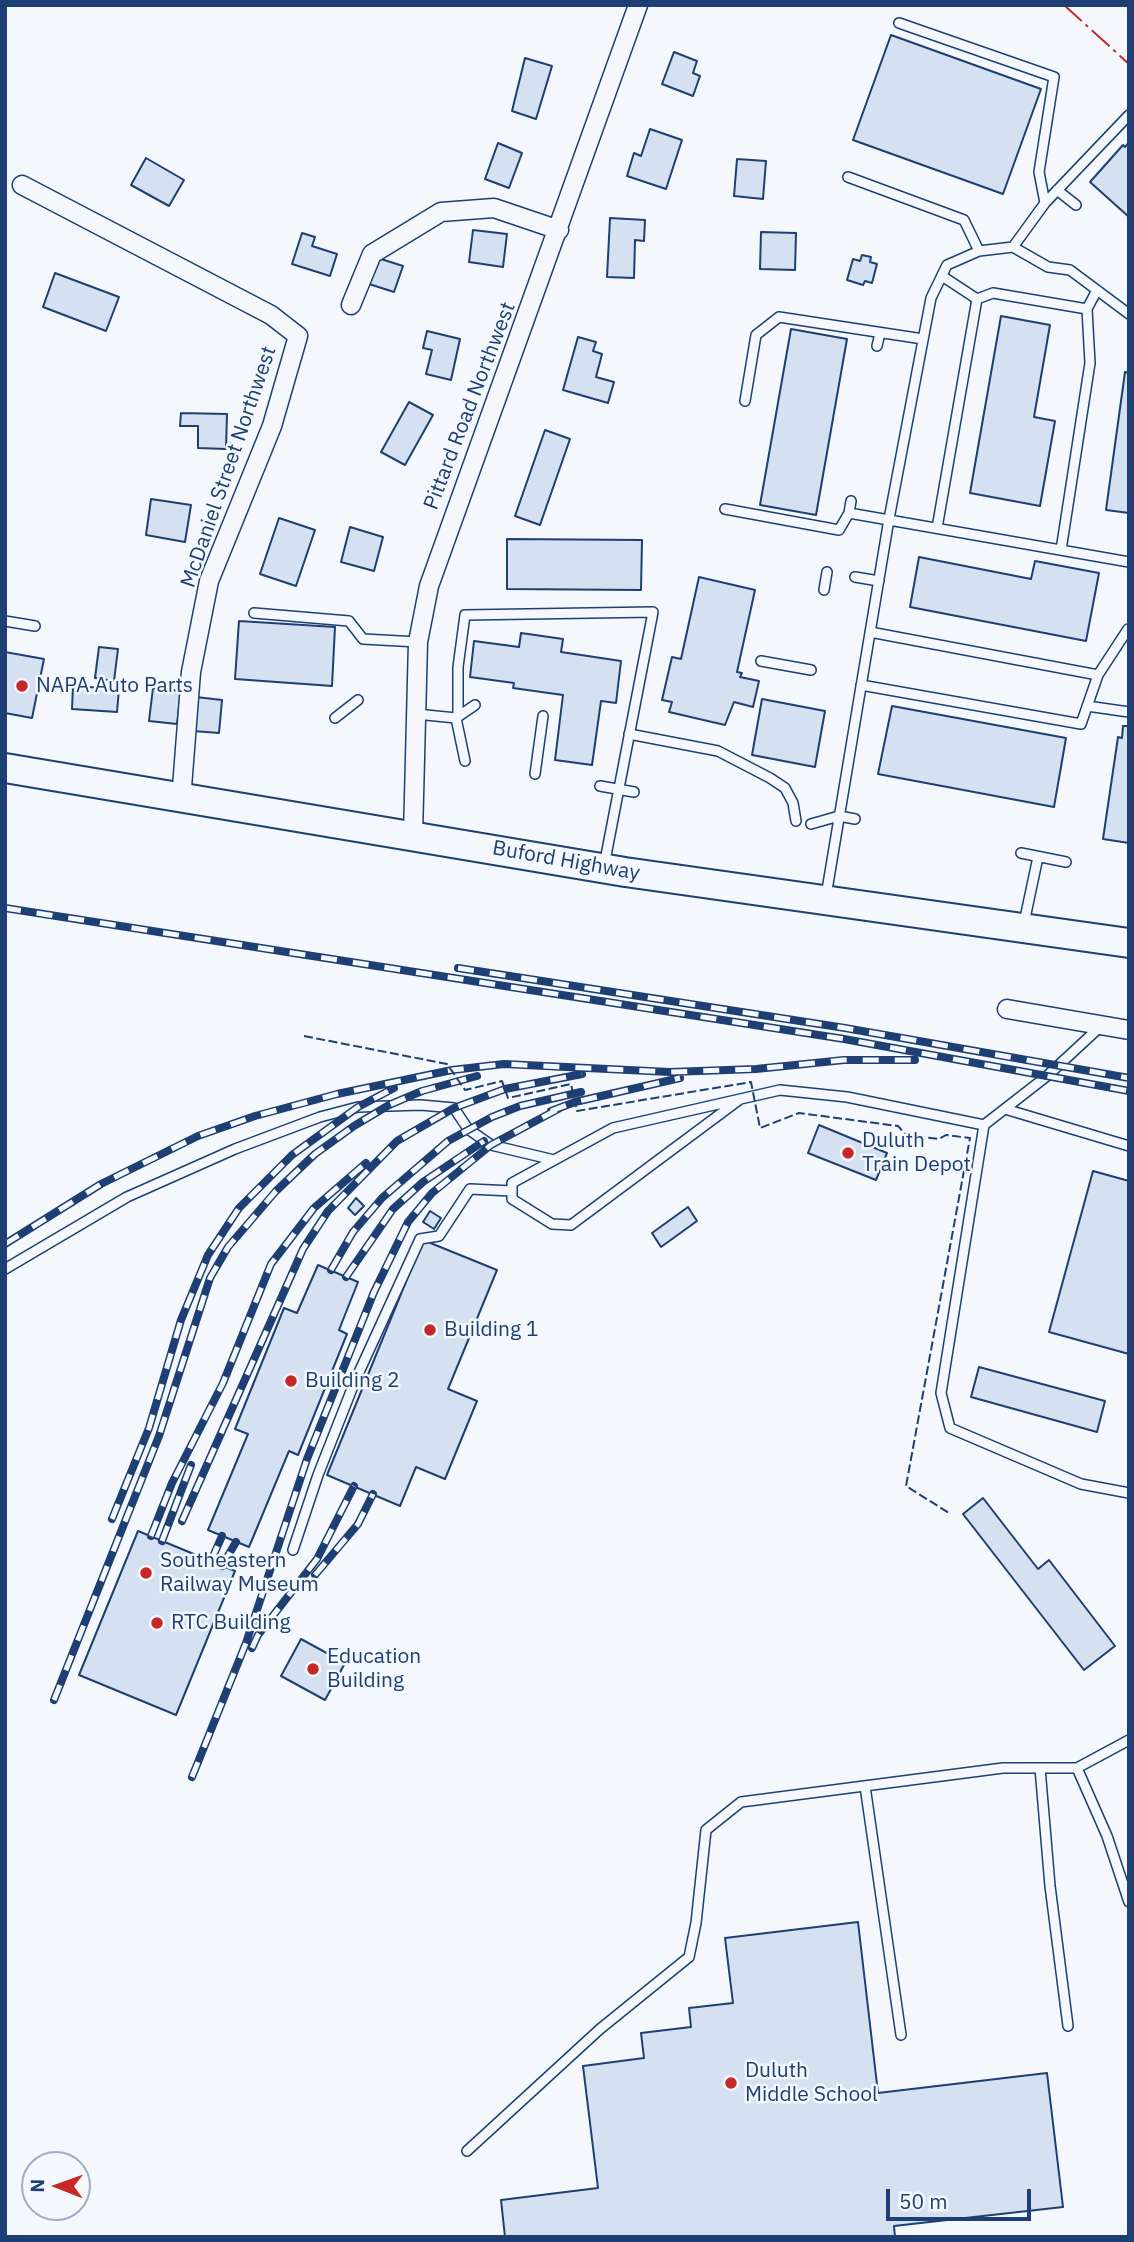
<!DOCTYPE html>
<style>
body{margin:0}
#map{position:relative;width:1134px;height:2242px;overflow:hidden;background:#f4f7fb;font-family:"IBM Plex Sans",sans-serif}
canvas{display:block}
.frame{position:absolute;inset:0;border:7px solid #1d3f73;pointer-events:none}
.north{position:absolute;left:21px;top:2151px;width:70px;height:70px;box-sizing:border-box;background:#f4f7fb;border:2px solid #9eadc5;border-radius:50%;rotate:271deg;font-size:19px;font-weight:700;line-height:28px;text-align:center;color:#1d3f73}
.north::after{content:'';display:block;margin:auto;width:24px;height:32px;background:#c62828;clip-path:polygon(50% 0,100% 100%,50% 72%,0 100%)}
.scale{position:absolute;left:886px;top:2189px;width:145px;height:32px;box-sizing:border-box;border:4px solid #1d3f73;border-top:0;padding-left:9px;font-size:21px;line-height:24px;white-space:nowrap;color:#1d3f73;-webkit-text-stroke:5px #f4f7fb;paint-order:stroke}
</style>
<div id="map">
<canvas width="1134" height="2242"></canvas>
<div class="frame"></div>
<div class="north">N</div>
<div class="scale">50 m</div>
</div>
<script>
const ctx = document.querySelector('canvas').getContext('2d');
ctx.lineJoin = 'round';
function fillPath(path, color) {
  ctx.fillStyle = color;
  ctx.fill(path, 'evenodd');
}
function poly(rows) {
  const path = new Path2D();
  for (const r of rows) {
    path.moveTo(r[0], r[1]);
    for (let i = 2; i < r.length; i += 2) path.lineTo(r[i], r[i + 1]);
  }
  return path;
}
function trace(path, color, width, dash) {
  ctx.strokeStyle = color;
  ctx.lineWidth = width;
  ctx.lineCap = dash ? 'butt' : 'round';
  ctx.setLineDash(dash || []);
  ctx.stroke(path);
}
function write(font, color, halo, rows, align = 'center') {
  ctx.font = font + ' "IBM Plex Sans",sans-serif';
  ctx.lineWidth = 5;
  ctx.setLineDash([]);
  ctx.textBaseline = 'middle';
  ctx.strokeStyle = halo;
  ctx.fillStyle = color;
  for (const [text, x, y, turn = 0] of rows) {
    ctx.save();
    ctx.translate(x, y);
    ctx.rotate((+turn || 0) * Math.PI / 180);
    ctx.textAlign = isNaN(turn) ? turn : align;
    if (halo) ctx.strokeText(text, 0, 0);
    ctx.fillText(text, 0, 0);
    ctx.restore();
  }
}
const building = poly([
 [891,35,1041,89,1003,194,853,140,891,35],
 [674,52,697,61,693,73,700,76,693,96,662,84,674,52],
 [525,58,552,66,536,119,512,111,525,58],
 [650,129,682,140,666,189,627,176,634,153,641,156,650,129],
 [1129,142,1129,217,1090,182,1123,145,1125,147,1129,142],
 [498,143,522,153,509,188,485,179,498,143],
 [146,158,184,180,169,206,131,185,146,158],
 [737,159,766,161,763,199,734,196,737,159],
 [610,218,645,220,644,241,635,240,634,278,607,277,610,218],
 [473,230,507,234,503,267,469,262,473,230],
 [761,232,796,233,795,270,760,269,761,232],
 [302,233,315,237,312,246,337,254,330,276,292,264,302,233],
 [862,255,871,257,870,262,877,264,872,283,865,281,863,285,847,280,853,259,860,261,862,255],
 [378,258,403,266,394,292,369,284,378,258],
 [55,273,119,297,106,331,43,307,55,273],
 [1001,316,1050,325,1034,417,1055,421,1040,506,970,493,1001,316],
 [791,329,847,339,816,515,760,505,791,329],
 [427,331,460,339,451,380,426,374,432,350,423,348,427,331],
 [578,337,596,342,593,351,602,354,596,377,614,382,608,403,563,390,578,337],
 [1125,372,1129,373,1129,513,1106,510,1125,372],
 [409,402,433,415,405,465,381,452,409,402],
 [181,413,227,414,226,449,198,448,198,426,180,426,181,413],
 [545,430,570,439,540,525,515,516,545,430],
 [151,499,191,505,185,542,146,535,151,499],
 [279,518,315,530,296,586,260,574,279,518],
 [350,527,383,537,374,571,341,562,350,527],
 [507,539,642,540,641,590,507,589,507,539],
 [919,557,1031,579,1035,561,1099,573,1086,641,910,607,919,557],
 [699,577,755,590,737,672,742,673,740,677,759,681,753,707,734,702,725,725,669,712,672,702,662,700,672,657,681,659,699,577],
 [239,621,335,627,332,686,235,679,239,621],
 [521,633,563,639,561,652,621,661,616,703,601,701,592,765,555,760,563,695,513,688,514,683,470,677,474,641,519,647,521,633],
 [99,647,118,649,114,681,95,678,99,647],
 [5,652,44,659,32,718,5,713,5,652],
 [73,686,119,689,117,712,72,709,73,686],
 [153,688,181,691,177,724,149,721,153,688],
 [196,697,222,700,219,733,193,731,196,697],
 [762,699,825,711,815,767,752,755,762,699],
 [892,706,1066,738,1054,807,878,774,892,706],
 [1123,726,1129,726,1129,843,1103,839,1118,737,1122,738,1123,726],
 [819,1125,887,1153,876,1180,808,1153,819,1125],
 [1093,1171,1129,1181,1129,1354,1049,1332,1093,1171],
 [356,1198,364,1206,355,1215,348,1208,356,1198],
 [688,1207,697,1221,661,1247,652,1233,688,1207],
 [430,1211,441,1218,434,1229,423,1222,430,1211],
 [423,1240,497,1270,448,1389,477,1401,445,1479,416,1467,400,1506,327,1475,423,1240],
 [318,1265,358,1282,339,1330,347,1334,298,1455,289,1451,249,1547,208,1530,248,1434,235,1429,284,1308,297,1313,318,1265],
 [979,1367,1105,1401,1097,1432,971,1397,979,1367],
 [983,1498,1038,1569,1049,1560,1115,1646,1084,1670,963,1514,983,1498],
 [138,1531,235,1571,176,1715,79,1675,138,1531],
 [301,1639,345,1663,325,1700,281,1676,301,1639],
 [858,1922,878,2093,1047,2073,1063,2207,894,2226,895,2237,505,2237,501,2200,598,2188,583,2066,644,2058,641,2033,691,2027,689,2008,733,2003,725,1938,858,1922]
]);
const lane = poly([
 [899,23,1054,77,1039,172,1045,203],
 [848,177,964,220,979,251],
 [1057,190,1076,205],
 [1013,247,1048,267,1070,270,1129,314],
 [977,299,993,293,1087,309,1097,290],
 [877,346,880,333],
 [745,401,756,335,779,317,923,339],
 [725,509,839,530,849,513,1129,562],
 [849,513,851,501],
 [937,528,977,299,942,276],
 [1061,550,1090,363,1087,309],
 [855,577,879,581],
 [824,590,827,572],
 [254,613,349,621,363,639,418,642],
 [5,621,35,626],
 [870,632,1098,675],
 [761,661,811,670],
 [861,685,1081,724,1098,675,1128,629],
 [1087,706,1129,712],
 [416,714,456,718,465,761],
 [458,717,458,667,465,615,653,612,604,866],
 [335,718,358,700],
 [456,718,475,705],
 [629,734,718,751,770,778,785,788,793,803,796,821],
 [535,774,543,716],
 [600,786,634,792],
 [811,824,839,816,855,819],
 [1021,853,1066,862],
 [826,896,889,519,931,298,947,265,979,251,1013,247,1045,203,1129,115],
 [1024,923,1038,857],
 [1101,1026,1047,1076,984,1125,941,1393,950,1428,1081,1484,1129,1493],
 [739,1100,571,1225,552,1224,512,1199,512,1183,613,1128,780,1090,847,1097,984,1125],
 [1005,1109,1129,1146],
 [5,1269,127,1197,235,1149,320,1117,358,1107,421,1105,454,1108,468,1129,491,1145,554,1160],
 [293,1550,318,1475,355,1381,420,1239,439,1236,470,1189,512,1191],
 [1040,1768,1050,1886,1068,2026],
 [1077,1768,1129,1740],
 [865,1786,901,2035],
 [467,2151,600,2029,689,1957,696,1923,706,1830,741,1802,1003,1768,1077,1768,1107,1836,1129,1902]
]);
const street = poly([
 [22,185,271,315,298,336,272,426,209,581,191,672,181,800],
 [351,305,372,254,441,212,494,208,559,230],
 [413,835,418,642,429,586,638,5],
 [1007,1009,1129,1030]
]);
const primary = poly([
 [5,768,625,872,1129,943]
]);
const rail = poly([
 [5,908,844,1039,1129,1091],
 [458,968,845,1028,1129,1078],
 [551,1111,575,1102,680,1078],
 [5,1244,101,1184,198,1136,255,1116,337,1094,452,1070,504,1064,670,1072,756,1069,844,1060,915,1060],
 [331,1270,353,1232,382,1198,448,1141,492,1117,520,1106,581,1092],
 [346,1277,393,1209,423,1182,484,1141],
 [112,1519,149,1428,181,1320,208,1255,239,1208,292,1155,358,1107,394,1088],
 [182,1521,303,1249,328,1211,397,1141,454,1108,505,1089,582,1074],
 [151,1536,172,1483,223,1383,271,1264,314,1208,366,1163],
 [162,1541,191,1465],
 [211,1561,222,1536],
 [222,1566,236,1542],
 [315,1575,358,1524,373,1494],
 [252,1648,258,1635,317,1559,354,1486],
 [54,1700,159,1436,210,1278,228,1247,276,1191,315,1154,354,1126,389,1105,422,1091,477,1076],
 [192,1777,246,1643,307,1459,374,1292,408,1222,432,1193,491,1145,560,1108]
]);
const fence = poly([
 [304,1036,447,1064,465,1090,502,1081,508,1098,571,1084,577,1111,751,1082,760,1128,799,1113,898,1126,906,1135,939,1139,946,1135,970,1138,906,1486,949,1513]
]);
const power = poly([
 [1064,5,1129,64]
]);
const markers = [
 [22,686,7,"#c62828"],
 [848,1153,7,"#c62828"],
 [430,1330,7,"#c62828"],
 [291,1381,7,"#c62828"],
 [146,1573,7,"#c62828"],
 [157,1623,7,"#c62828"],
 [313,1669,7,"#c62828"],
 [731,2083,7,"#c62828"]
];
const streetNames = [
 ["Pittard Road Northwest",470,406,-69],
 ["McDaniel Street Northwest",229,467,-71],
 ["Buford Highway",566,861,10]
];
const poiNames = [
 ["NAPA Auto Parts",36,686],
 ["Duluth",862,1141],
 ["Train Depot",862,1165],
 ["Building 1",444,1330],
 ["Building 2",305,1381],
 ["Southeastern",160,1561],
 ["Railway Museum",160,1585],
 ["RTC Building",171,1623],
 ["Education",327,1657],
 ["Building",327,1681],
 ["Duluth",745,2071],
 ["Middle School",745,2095]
];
fillPath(building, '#d5e0f0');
trace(building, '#1d3f73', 2);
trace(lane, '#1d3f73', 12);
trace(street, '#1d3f73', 21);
trace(primary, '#1d3f73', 32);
trace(lane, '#f4f7fb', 9);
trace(street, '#f4f7fb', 18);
trace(primary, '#f4f7fb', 28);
trace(rail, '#1d3f73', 8);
trace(rail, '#f4f7fb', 5, [16]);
trace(fence, '#1d3f73', 2, [9, 3.5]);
trace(power, '#c62828', 2, [24, 5, 3.5, 5]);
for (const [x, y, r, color] of markers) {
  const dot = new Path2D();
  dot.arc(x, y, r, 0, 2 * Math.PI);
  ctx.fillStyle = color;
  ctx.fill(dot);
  trace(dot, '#f4f7fb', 2.5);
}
write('21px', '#1d3f73', '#f4f7fb', streetNames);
write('21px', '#1d3f73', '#f4f7fb', poiNames, 'left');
</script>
